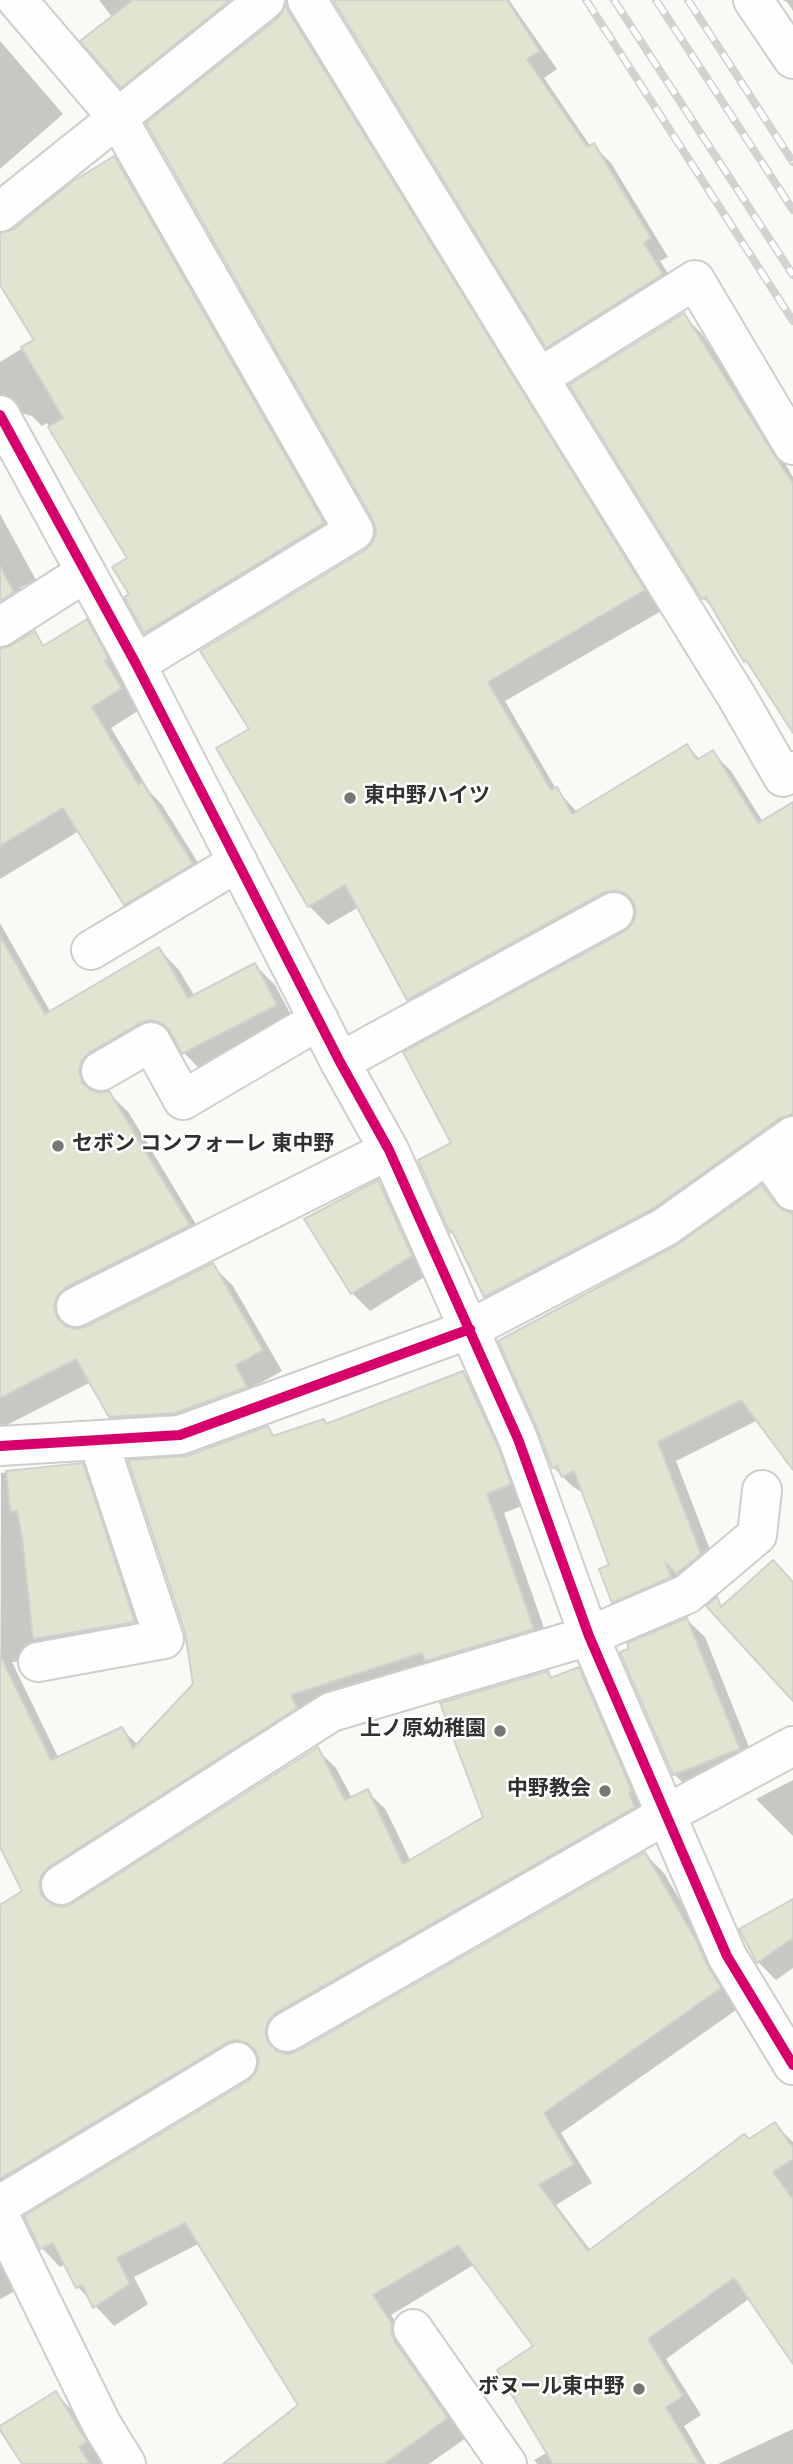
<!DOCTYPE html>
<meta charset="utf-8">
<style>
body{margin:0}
canvas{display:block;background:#f7faf5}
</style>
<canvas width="793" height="2464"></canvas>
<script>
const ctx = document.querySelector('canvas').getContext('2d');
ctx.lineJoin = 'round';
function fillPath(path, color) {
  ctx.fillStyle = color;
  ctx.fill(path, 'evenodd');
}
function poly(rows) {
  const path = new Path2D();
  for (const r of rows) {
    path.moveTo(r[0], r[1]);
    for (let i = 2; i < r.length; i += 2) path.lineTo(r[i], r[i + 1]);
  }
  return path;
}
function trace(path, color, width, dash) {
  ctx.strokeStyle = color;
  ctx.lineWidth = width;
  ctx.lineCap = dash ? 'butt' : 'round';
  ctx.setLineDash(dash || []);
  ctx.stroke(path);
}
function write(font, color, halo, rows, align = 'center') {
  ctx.font = font + ' Overpass,"Noto Sans JP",sans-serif';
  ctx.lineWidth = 5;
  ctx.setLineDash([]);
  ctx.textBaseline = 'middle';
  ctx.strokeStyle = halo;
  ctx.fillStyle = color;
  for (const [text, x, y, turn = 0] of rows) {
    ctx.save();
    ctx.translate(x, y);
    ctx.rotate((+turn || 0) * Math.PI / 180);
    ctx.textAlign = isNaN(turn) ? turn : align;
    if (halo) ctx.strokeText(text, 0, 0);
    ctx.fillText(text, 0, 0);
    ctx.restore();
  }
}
const shadow = poly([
 [99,0,270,0,140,104,122,86,113,18],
 [335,0,509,0,557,69,544,78,591,147,593,145,611,163,668,257,660,261,680,292,565,364,547,347],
 [783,0,793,0,793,11,787,2],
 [286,7,304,25,663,610,505,701,556,789,578,813,687,746,701,760,713,753,731,771,763,822,793,812,793,1141,504,1315,485,1296,457,1237,451,1232,420,1161,453,1144,635,924,637,909,623,911,427,1018,408,999,359,907,328,925,309,906,252,729,367,551,374,543,378,532,280,18],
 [0,41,63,114,0,169],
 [114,158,134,179,344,544,166,653,146,632,126,597,203,551,110,528,47,423,42,426,32,416,21,413,10,416,0,429,0,362,36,340,0,275,0,235,14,231],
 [683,315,702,334,757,416,793,477,793,730,755,671,745,661,715,610,703,598],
 [0,514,36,580,20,588,28,603,0,618],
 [86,622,107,642,141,709,111,728,150,792,162,805,212,885,146,924,125,904,79,831,0,879,0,674],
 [0,923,51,1013,159,949,179,970,195,997,255,965,275,985,297,1026,204,1073,184,1053,178,1041,172,1040,161,1043,102,1080,100,1095,109,1093,129,1113,209,1246,78,1316,74,1326,75,1331,86,1328,212,1265,233,1286,282,1371,255,1386,266,1408,131,1437,110,1416,91,1382,3,1427,0,1424],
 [378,1182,396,1200,429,1274,370,1311,352,1293],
 [762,1187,785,1213,793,1214,793,1460,758,1420,676,1461,719,1573,632,1620,613,1602,612,1566,584,1494,572,1486,553,1467,676,1248],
 [463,1373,482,1391,529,1503,504,1513,551,1648,308,1714,60,1893,57,1905,61,1909,74,1905,317,1749,336,1768,352,1798,367,1791,386,1810,411,1862,485,1818,548,1673,553,1678,578,1669,597,1688,650,1810,287,2039,283,2051,284,2055,299,2053,645,1854,664,1873,715,1960,739,2008,561,2133,592,2183,556,2205,591,2251,775,2124,793,2142,793,2361,750,2298,666,2359,701,2415,684,2426,706,2464,537,2464,534,2460,548,2452,536,2346,475,2264,391,2315,411,2344,466,2438,429,2464,242,2464,301,2406,200,2243,134,2277,148,2304,114,2326,78,2287,66,2264,60,2267,42,2248,26,2217,249,2082,258,2073,260,2059,245,2062,0,2213,0,1907,24,1892,0,1843,1,1473,82,1465,101,1484,153,1641,71,1656,12,1662,59,1759,122,1729,138,1745,195,1685,188,1457,267,1428,276,1437,323,1421,328,1425],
 [687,1620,705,1637,757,1767,692,1792,674,1774,622,1653],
 [793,1780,793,1836,756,1799],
 [793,1901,793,1968,776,1980,758,1962,741,1930],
 [0,2250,19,2289,0,2299],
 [55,2393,74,2412,104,2461,100,2464,24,2464],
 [793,2429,793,2464,718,2464]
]);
const building = poly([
 [133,0,230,0,121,88,80,41,133,0],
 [333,0,507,0,540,51,527,59,587,147,594,143,651,238,644,243,663,274,546,348,333,0],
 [286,4,288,11,645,590,488,682,551,790,557,787,572,814,687,744,697,760,713,750,758,823,793,802,793,1114,780,1118,654,1208,484,1297,452,1231,450,1233,418,1160,451,1143,403,1052,625,931,633,923,636,912,633,901,625,893,614,890,603,893,407,1000,345,885,308,907,216,748,249,729,200,651,365,550,373,542,376,532,373,520,146,123,279,17,286,4],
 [114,156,324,523,144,633,124,597,129,594,112,567,127,558,48,427,63,418,21,347,34,340,0,285,0,233,14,229,72,182,114,156],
 [684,313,793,484,793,733,746,660,744,662,706,597,702,599,569,385,684,313],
 [0,566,14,592,0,601,0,566],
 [87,619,108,658,105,661,122,688,92,707,138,784,142,782,193,864,124,905,63,808,0,846,0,649,12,645,35,631,43,646,87,619],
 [0,936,45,1014,159,947,188,998,255,963,277,1005,182,1054,170,1031,162,1023,150,1020,140,1023,90,1052,82,1060,79,1070,82,1083,91,1090,100,1093,109,1091,190,1225,66,1287,57,1296,54,1306,57,1317,65,1326,75,1329,85,1327,213,1263,263,1350,236,1365,247,1387,175,1413,109,1417,76,1359,0,1398,0,936],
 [378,1180,412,1256,351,1294,304,1219,378,1180],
 [762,1185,776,1204,783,1210,793,1213,793,1470,741,1400,658,1442,701,1554,676,1574,665,1562,671,1577,612,1603,599,1569,609,1565,574,1471,562,1477,557,1466,552,1468,538,1430,498,1341,675,1246,762,1185],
 [463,1371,498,1447,511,1484,487,1494,534,1629,425,1661,422,1653,291,1695,297,1708,49,1867,41,1876,39,1885,42,1896,52,1905,63,1907,73,1903,318,1747,345,1800,368,1789,403,1864,483,1817,440,1703,548,1671,551,1678,579,1667,632,1791,629,1793,635,1807,276,2013,268,2022,265,2031,268,2042,277,2051,288,2054,298,2051,645,1852,696,1940,707,1965,721,1988,544,2113,574,2164,539,2185,588,2251,744,2134,749,2139,775,2122,793,2148,793,2159,773,2172,793,2199,793,2364,734,2278,648,2339,683,2396,666,2407,700,2464,553,2464,497,2370,533,2346,458,2245,373,2295,392,2323,391,2332,395,2342,448,2418,384,2464,223,2464,298,2405,185,2223,117,2258,130,2284,93,2308,82,2285,76,2288,53,2243,40,2249,24,2216,248,2081,256,2072,259,2061,255,2050,247,2043,236,2040,226,2043,0,2179,0,1905,22,1891,0,1847,0,1655,51,1760,122,1727,133,1748,193,1684,185,1632,128,1460,187,1456,268,1426,273,1436,324,1419,326,1424,463,1371],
 [83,1463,135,1622,33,1639,22,1537,17,1511,10,1512,6,1471,83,1463],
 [773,1560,793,1582,793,1701,706,1606,717,1597,721,1607,773,1560],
 [687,1618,740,1749,673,1775,620,1652,629,1649,627,1643,687,1618],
 [793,1899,793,1938,757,1963,739,1929,793,1899],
 [56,2391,87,2442,79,2447,90,2464,22,2464,0,2430,0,2426,56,2391]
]);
const minor = poly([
 [17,0,117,117,354,531,136,664],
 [307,0,539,378,695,280,793,445],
 [753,0,793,59],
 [0,212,265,0],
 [539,378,737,697,783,777,793,771],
 [0,415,136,664,340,1062,389,1150,518,1439,589,1636,727,1956,793,2065],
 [0,627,86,572],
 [91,950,238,862],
 [340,1062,614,912],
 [101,1071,151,1042,183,1100,319,1020],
 [767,1154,793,1191],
 [76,1307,389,1150],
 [0,1446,180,1435,470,1329,665,1227,793,1136],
 [38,1662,164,1639,98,1440],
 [61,1885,331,1712,589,1636,687,1594,757,1535,762,1490],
 [287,2032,667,1814,793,1746],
 [0,2205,237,2062],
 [0,2217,102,2425,126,2464],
 [413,2329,507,2464]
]);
const rail = poly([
 [586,0,793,321],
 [614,0,793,275],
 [656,0,793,210],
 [688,0,793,162]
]);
const cycleway = poly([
 [0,415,136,664,340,1062,389,1150,518,1439,589,1636,727,1956,793,2065],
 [0,1446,180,1435,470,1329]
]);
const markers = [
 [350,798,7,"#767874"],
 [58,1146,7,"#767874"],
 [500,1731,7,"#767874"],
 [605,1791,7,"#767874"],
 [639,2389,7,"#767874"]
];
const poiNames = [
 ["東中野ハイツ",364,798,"left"],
 ["セボン コンフォーレ 東中野",72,1146,"left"],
 ["上ノ原幼稚園",486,1731],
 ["中野教会",591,1791],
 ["ボヌール東中野",625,2389]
];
fillPath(shadow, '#0003');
fillPath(building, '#e2e3d1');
trace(building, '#d0d1cd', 2);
trace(minor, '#cdcfcb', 42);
trace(minor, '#fefefe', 38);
trace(rail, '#d2d2d1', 8);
trace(rail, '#fff', 5, [16]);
trace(cycleway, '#d6006c', 10);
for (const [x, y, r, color] of markers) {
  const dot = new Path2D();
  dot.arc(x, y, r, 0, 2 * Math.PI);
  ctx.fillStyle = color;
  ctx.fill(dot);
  trace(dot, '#fff', 2.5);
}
write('bold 21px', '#30322f', '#fff', poiNames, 'right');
</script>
